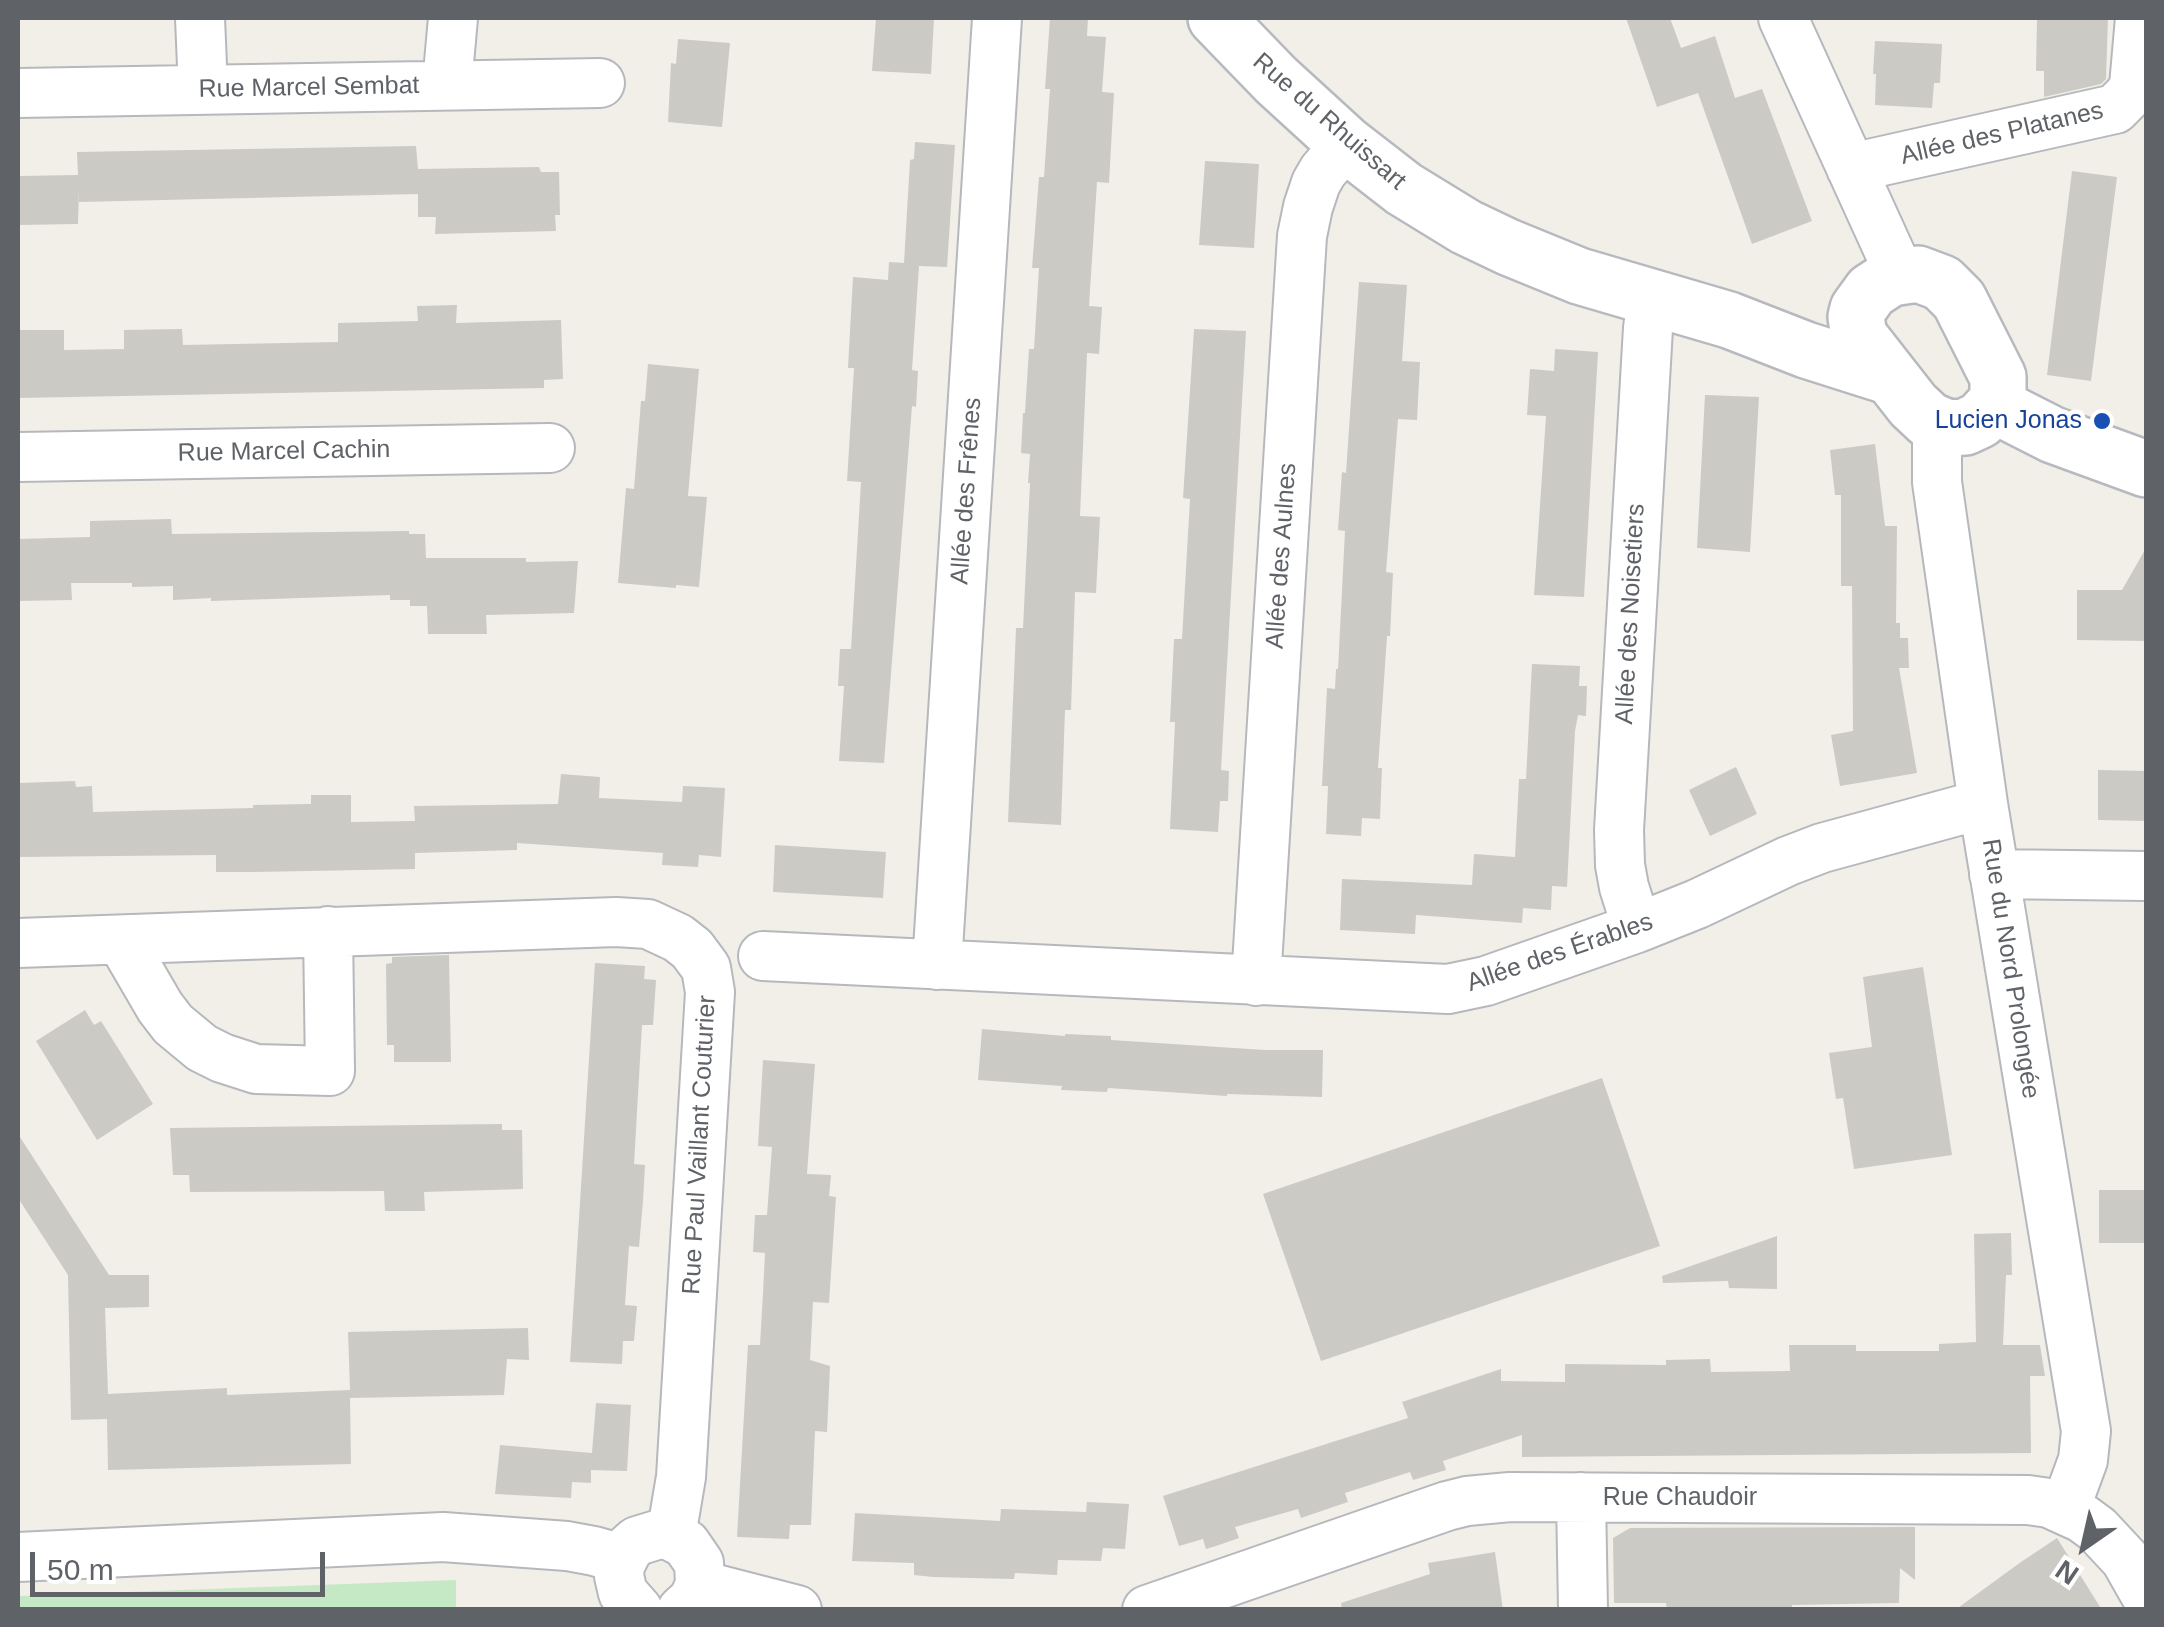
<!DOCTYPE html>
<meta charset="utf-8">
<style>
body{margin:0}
#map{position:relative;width:2164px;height:1627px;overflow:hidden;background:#f1efe8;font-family:Arial,sans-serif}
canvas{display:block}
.frame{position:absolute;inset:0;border:20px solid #5f6368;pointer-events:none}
.north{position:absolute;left:2034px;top:1497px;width:100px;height:100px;-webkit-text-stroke:8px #fff;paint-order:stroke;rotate:214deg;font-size:28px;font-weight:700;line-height:40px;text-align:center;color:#5f6368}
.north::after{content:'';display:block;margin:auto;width:35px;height:45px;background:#5f6368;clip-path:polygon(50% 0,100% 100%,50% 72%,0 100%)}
.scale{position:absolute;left:30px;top:1552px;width:295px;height:45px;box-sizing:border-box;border:5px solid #5f6368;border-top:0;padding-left:12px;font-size:30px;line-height:35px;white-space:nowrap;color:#5f6368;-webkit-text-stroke:8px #fff;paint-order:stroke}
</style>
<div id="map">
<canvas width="2164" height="1627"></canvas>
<div class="frame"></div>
<div class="north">N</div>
<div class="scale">50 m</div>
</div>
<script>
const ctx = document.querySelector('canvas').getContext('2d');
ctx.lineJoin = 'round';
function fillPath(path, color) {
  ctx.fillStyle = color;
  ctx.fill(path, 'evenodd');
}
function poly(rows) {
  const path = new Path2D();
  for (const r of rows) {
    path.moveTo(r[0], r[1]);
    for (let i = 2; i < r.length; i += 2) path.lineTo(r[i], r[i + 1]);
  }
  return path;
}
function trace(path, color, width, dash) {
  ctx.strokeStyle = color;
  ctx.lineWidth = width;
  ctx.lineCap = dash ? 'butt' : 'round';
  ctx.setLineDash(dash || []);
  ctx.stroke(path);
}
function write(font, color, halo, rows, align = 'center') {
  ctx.font = font + ' Arial,sans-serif';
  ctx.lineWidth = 9;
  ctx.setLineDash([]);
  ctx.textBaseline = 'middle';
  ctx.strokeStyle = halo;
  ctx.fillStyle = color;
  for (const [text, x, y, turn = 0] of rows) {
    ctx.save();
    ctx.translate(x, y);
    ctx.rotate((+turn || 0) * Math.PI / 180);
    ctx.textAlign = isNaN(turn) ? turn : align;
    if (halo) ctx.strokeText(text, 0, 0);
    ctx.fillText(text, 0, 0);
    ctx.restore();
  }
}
const green = poly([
 [456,1580,456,1609,18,1609,18,1596]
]);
const building = poly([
 [876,18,934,18,931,74,872,71],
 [1050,18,1088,18,1087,36,1106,37,1102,92,1114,93,1109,183,1097,182,1089,306,1102,307,1099,354,1087,353,1080,516,1100,517,1096,593,1075,592,1071,710,1065,710,1061,825,1008,822,1016,628,1023,628,1030,483,1028,483,1030,454,1021,453,1023,413,1025,413,1029,349,1034,349,1039,268,1032,268,1039,177,1044,177,1050,89,1045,89],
 [1626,18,1670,18,1681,48,1715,36,1735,98,1762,89,1812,221,1752,244,1698,93,1657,107],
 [2037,18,2108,18,2106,79,2101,84,2044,97,2044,71,2036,71],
 [678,39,730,43,722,127,668,122,671,63,676,64],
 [1875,41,1942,44,1940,83,1934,83,1932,108,1875,105,1876,74,1873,74],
 [915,142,955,145,947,267,919,266,912,370,918,371,916,407,912,406,884,763,839,761,844,686,838,686,840,649,851,649,861,482,847,481,854,368,848,368,853,277,888,280,889,262,904,263,910,160,914,159],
 [416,146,418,169,539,167,541,172,559,172,560,215,555,215,556,231,435,234,436,217,418,217,418,194,79,202,79,189,78,224,18,225,18,176,78,175,77,152],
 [1205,161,1259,164,1254,248,1199,245],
 [2072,171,2117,177,2091,381,2047,375],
 [1359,282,1407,285,1402,361,1420,362,1417,420,1398,419,1386,572,1393,573,1390,636,1387,636,1378,768,1382,768,1380,819,1362,818,1361,836,1326,834,1328,786,1322,786,1327,688,1335,689,1336,669,1338,669,1345,531,1338,530,1342,472,1346,473],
 [457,305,456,323,561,320,563,379,544,380,544,388,18,398,18,330,64,330,64,350,124,349,124,330,182,329,183,345,338,342,338,323,418,321,417,306],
 [1194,329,1246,331,1221,770,1229,771,1228,801,1220,801,1218,832,1170,829,1175,722,1170,722,1174,639,1182,639,1190,499,1183,498],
 [1555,349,1598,352,1584,597,1534,595,1546,416,1527,415,1530,369,1554,371],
 [648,364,699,369,688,496,707,497,699,587,676,585,676,588,618,583,626,488,634,489,641,401,645,401],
 [1705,395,1759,397,1750,552,1697,548],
 [1875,444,1885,526,1897,526,1896,623,1900,623,1900,638,1908,638,1909,668,1899,668,1917,773,1840,786,1831,735,1853,731,1852,586,1841,586,1841,495,1835,495,1830,450],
 [171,519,172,534,409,531,409,534,425,534,426,558,526,558,526,562,578,561,574,613,486,615,487,634,428,634,427,606,410,606,410,600,390,600,390,595,211,601,211,598,173,600,173,586,132,587,132,583,71,583,72,600,18,601,18,539,90,537,90,521],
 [2146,548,2146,641,2077,640,2077,590,2122,590],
 [1532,664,1580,666,1579,686,1587,686,1586,716,1578,715,1575,731,1567,887,1552,886,1551,910,1523,908,1522,923,1416,915,1415,934,1340,930,1342,879,1472,885,1474,854,1515,857,1519,779,1526,779],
 [1736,767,1757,814,1710,836,1689,790],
 [2098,770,2146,771,2146,821,2098,820],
 [561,774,600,777,599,798,682,802,683,786,725,788,721,857,699,855,698,867,662,865,663,853,517,843,517,850,415,853,415,869,254,872,216,872,216,855,18,857,18,783,75,781,76,787,92,786,93,812,253,808,253,805,311,804,311,795,351,795,351,822,415,821,414,806,558,804],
 [775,845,886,852,883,898,773,892],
 [449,955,451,1062,394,1062,394,1045,387,1045,386,964,392,963,392,957],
 [595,963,645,966,644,979,656,980,653,1025,642,1025,634,1164,645,1165,643,1201,639,1247,629,1246,625,1305,637,1306,634,1341,623,1341,622,1364,570,1362],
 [1923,967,1952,1155,1854,1169,1843,1098,1836,1099,1829,1053,1872,1047,1863,977],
 [85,1010,94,1025,101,1021,153,1104,97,1140,36,1041],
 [982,1029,1065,1036,1065,1034,1111,1036,1111,1040,1265,1050,1323,1050,1322,1097,1227,1094,1227,1096,1108,1088,1107,1092,1061,1090,1062,1086,978,1080],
 [763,1060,815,1064,807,1174,831,1175,829,1196,836,1197,829,1303,813,1302,810,1360,830,1366,827,1432,815,1431,811,1525,790,1525,789,1539,737,1537,748,1345,760,1345,763,1293,765,1253,753,1252,755,1215,767,1215,772,1147,758,1146],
 [1602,1078,1660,1246,1321,1361,1263,1194],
 [502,1124,502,1130,522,1130,523,1189,424,1192,425,1211,385,1211,384,1191,190,1192,189,1175,173,1175,170,1128],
 [18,1134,109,1275,149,1275,149,1307,105,1308,108,1394,227,1388,227,1395,350,1390,348,1332,528,1328,529,1360,507,1359,504,1395,350,1398,351,1464,108,1470,107,1419,71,1420,68,1275,18,1198],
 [2099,1190,2146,1190,2146,1243,2099,1243],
 [2011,1233,2012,1275,2006,1275,2003,1345,2040,1345,2045,1376,2030,1376,2031,1453,1522,1457,1522,1435,1443,1461,1446,1470,1413,1480,1410,1472,1345,1493,1348,1502,1301,1518,1298,1509,1235,1527,1239,1538,1219,1545,1206,1549,1203,1539,1179,1546,1163,1496,1408,1418,1402,1402,1501,1369,1501,1381,1565,1382,1565,1364,1666,1365,1666,1360,1710,1359,1711,1372,1790,1371,1789,1345,1856,1345,1856,1351,1939,1351,1939,1344,1976,1342,1974,1234],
 [1777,1236,1777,1289,1729,1288,1728,1281,1663,1283,1662,1276],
 [596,1403,631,1405,627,1471,591,1470,591,1483,572,1482,571,1498,495,1494,500,1445,592,1453],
 [1087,1502,1129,1504,1125,1549,1103,1548,1101,1561,1058,1560,1057,1575,1015,1573,1014,1579,933,1577,914,1575,914,1563,852,1561,855,1513,1000,1521,1001,1509,1086,1512],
 [1915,1527,1915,1580,1900,1568,1899,1603,1792,1605,1792,1610,1667,1610,1666,1603,1614,1603,1613,1538,1630,1528],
 [2057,1538,2102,1610,1955,1610,2021,1562],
 [1495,1552,1503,1610,1342,1610,1341,1603,1430,1574,1428,1563]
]);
const street = poly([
 [200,18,203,90],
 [1783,18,1900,275],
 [447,85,453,18],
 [18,93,600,83],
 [1851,168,2115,109,2128,96,2134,86,2140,18],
 [1937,424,1937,482,1983,804,2086,1431,2083,1460,2065,1509],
 [18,457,550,448],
 [1994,874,2146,876],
 [1637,928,1624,887,1620,865,1619,830,1648,328,1652,299],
 [121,940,160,1007,173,1024,202,1048,222,1058,256,1069,330,1071,328,931],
 [18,943,616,922,648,924,678,938,692,949,706,968,710,992,681,1477,671,1536],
 [763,956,1448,989,1486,981,1637,928,1697,904,1788,861,1822,848,1983,804],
 [937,965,997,18],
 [1256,981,1302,236,1308,207,1316,183,1323,171,1346,144],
 [1581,1497,1583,1610],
 [18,1557,443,1537,567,1546,594,1551,622,1559],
 [700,1585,797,1610],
 [638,1610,623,1593,619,1576,620,1565,628,1549,637,1541,660,1534,671,1536,686,1544,699,1563,700,1585,693,1600,682,1610],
 [1147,1610,1447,1506,1467,1501,1510,1497,2028,1500,2049,1503,2082,1518,2097,1529,2125,1559,2146,1596]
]);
const secondary = poly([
 [1216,18,1276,80,1346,144,1404,189,1466,227,1508,247,1579,276,1729,320,1806,350,1891,377],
 [1918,274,1942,283,1959,300,1998,377,1998,395,1994,405,1980,420,1965,427,1948,428,1929,420,1913,405,1859,336,1856,317,1858,309,1871,291,1891,278,1918,274],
 [1994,405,2053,435,2146,469]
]);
const markers = [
 [2102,421,10,"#1a4fb4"]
];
const streetNames = [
 ["Rue Marcel Sembat",309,88,-1],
 ["Rue du Rhuissart",1329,122,41],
 ["Allée des Platanes",2002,134,-13],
 ["Rue Marcel Cachin",284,452,-1],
 ["Allée des Frênes",967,491,-86],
 ["Allée des Aulnes",1282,556,-86],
 ["Allée des Noisetiers",1631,614,-87],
 ["Allée des Érables",1560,953,-19],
 ["Rue du Nord Prolongée",2010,969,81],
 ["Rue Paul Vaillant Couturier",700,1145,-87],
 ["Rue Chaudoir",1680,1498]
];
const transitNames = [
 ["Lucien Jonas",2082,421]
];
fillPath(green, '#c5e8c5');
fillPath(building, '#cccac5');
trace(street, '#b5b8bc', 52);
trace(secondary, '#b6babf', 60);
trace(street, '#fff', 48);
trace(secondary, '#fff', 55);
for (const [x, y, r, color] of markers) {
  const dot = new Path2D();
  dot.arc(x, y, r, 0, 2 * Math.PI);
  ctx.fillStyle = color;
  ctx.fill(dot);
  trace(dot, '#fff', 4);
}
write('25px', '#5f6368', '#fff', streetNames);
write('25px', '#164399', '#fff', transitNames, 'right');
</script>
